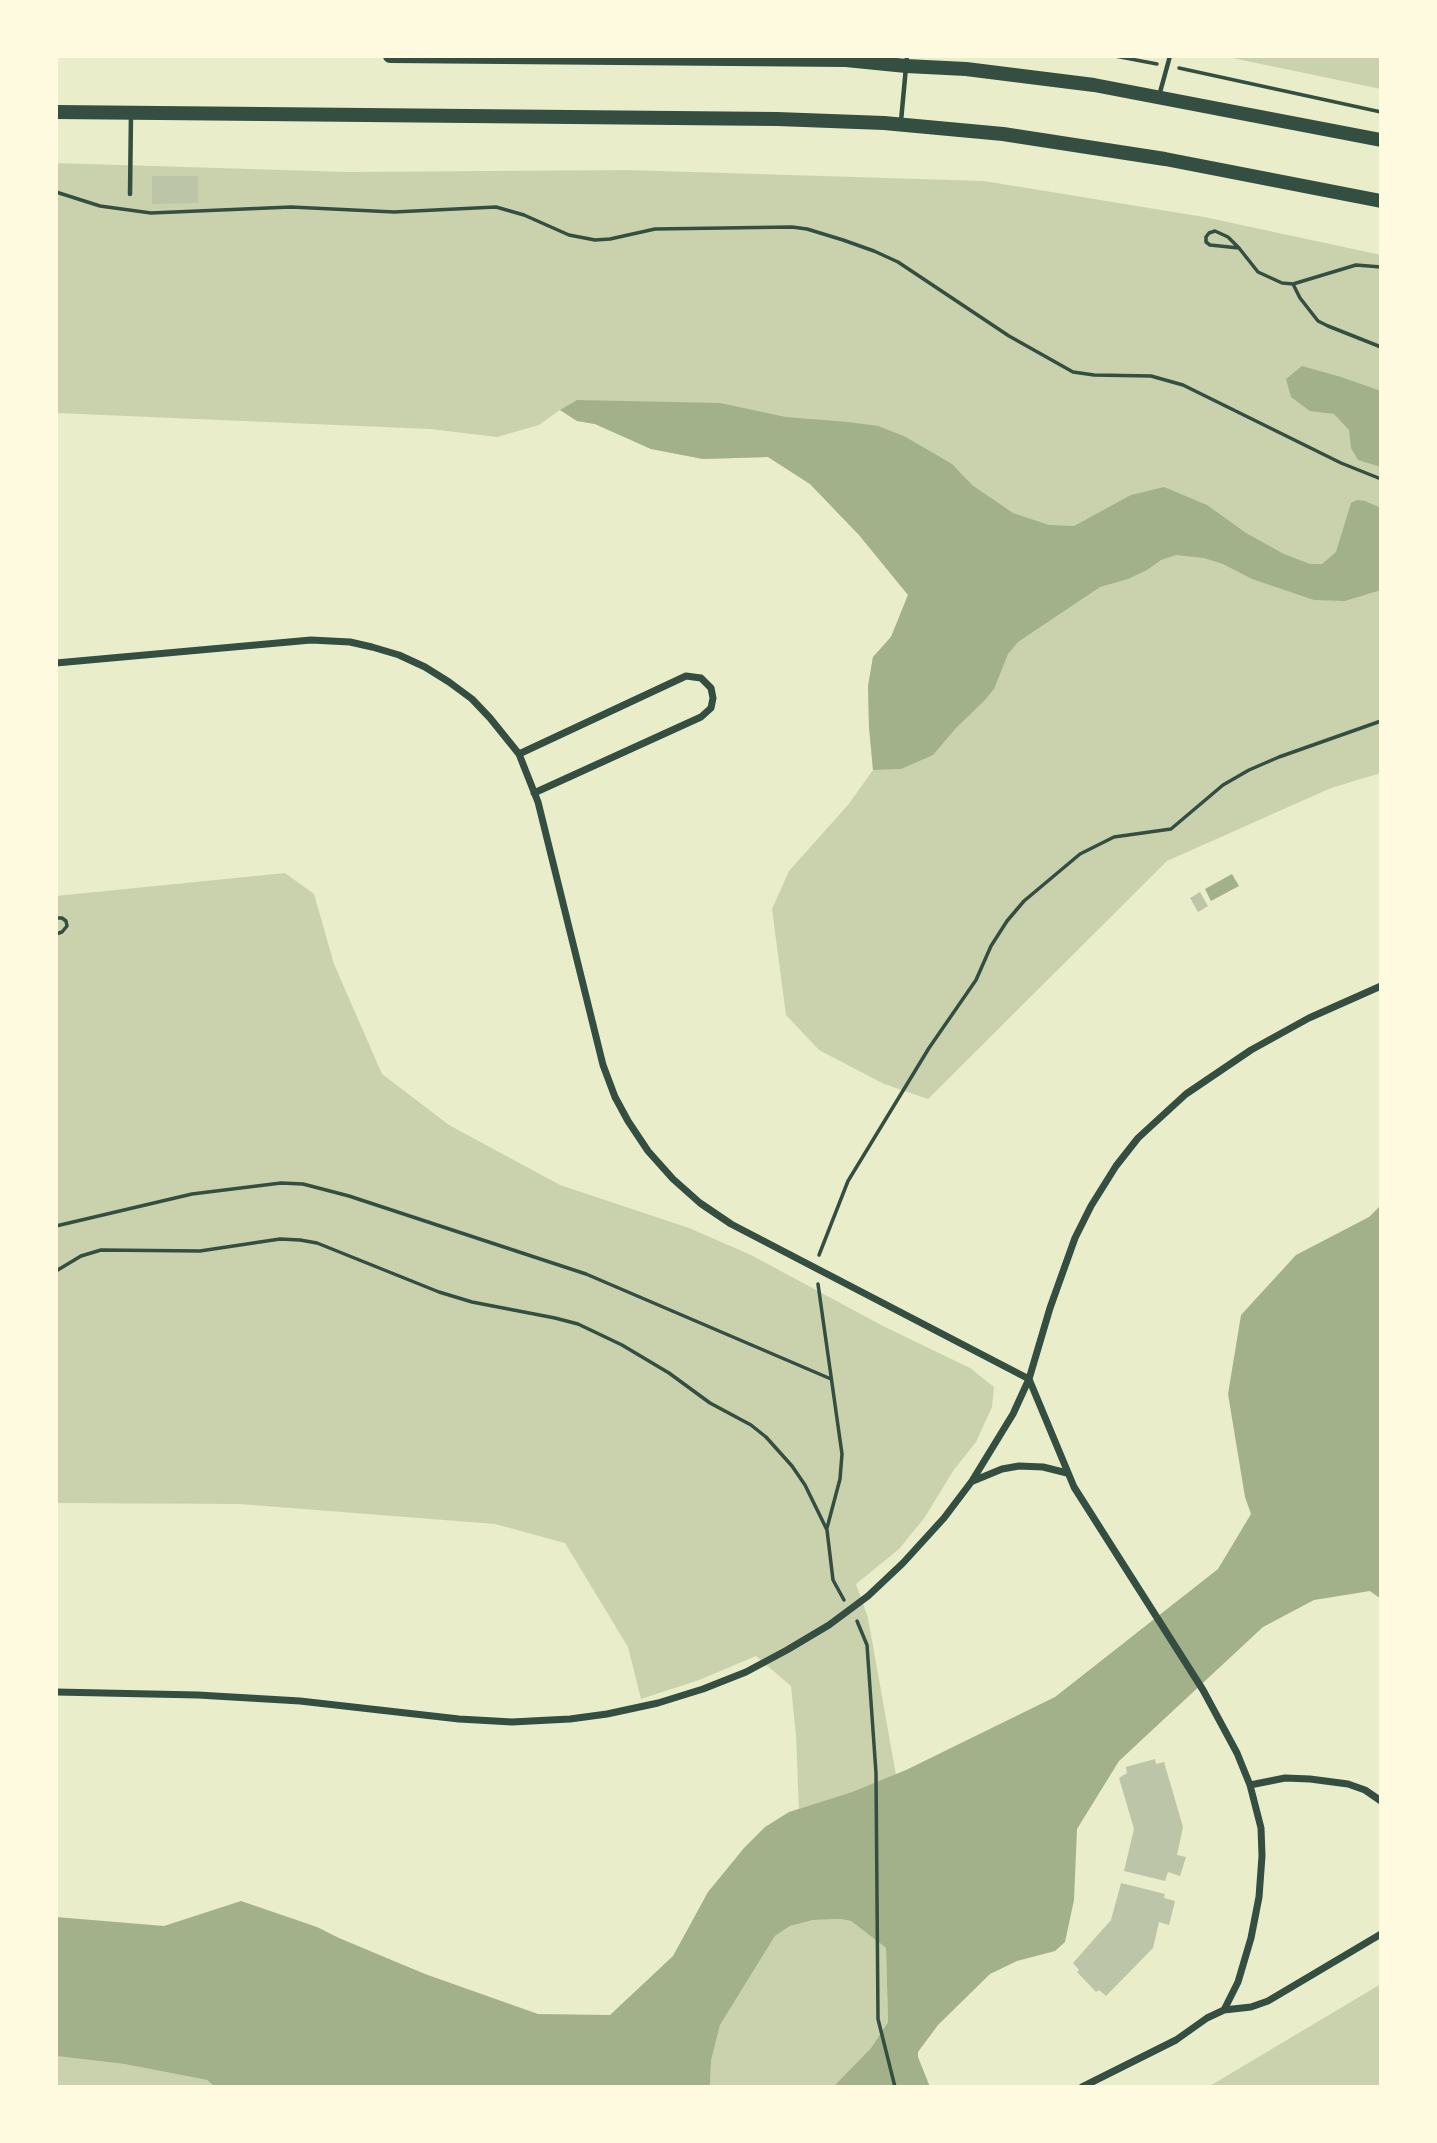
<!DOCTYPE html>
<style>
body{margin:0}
#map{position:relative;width:1437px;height:2143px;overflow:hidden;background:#e9edc9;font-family:"Roboto Serif",serif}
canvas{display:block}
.frame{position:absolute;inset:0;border:58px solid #fefae0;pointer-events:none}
</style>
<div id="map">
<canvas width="1437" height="2143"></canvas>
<div class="frame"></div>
</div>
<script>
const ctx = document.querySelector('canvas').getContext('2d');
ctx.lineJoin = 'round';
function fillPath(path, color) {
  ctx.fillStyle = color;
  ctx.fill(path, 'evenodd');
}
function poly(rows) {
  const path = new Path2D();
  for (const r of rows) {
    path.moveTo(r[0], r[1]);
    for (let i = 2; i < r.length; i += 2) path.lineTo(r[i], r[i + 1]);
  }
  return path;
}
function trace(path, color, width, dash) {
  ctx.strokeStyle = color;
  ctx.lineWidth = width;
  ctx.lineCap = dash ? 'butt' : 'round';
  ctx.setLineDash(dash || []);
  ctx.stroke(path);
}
const green = poly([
 [1223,56,1381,56,1381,89],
 [56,163,348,172,627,170,984,181,1204,217,1381,255,1381,773,1331,788,1167,861,928,1099,884,1084,819,1050,786,1015,772,909,789,871,848,805,873,770,869,727,868,686,873,657,891,637,908,595,859,535,810,484,768,457,703,459,651,449,595,424,577,421,560,410,539,425,497,437,430,429,56,413],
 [285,873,314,894,334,964,382,1074,449,1125,560,1185,689,1228,751,1255,883,1326,970,1368,994,1387,992,1407,976,1442,953,1471,925,1517,899,1549,856,1584,868,1618,896,1775,852,1792,799,1809,796,1736,791,1686,756,1656,699,1680,641,1699,628,1647,565,1543,495,1524,240,1504,56,1503,56,896],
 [841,1919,851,1921,886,1948,888,2022,871,2048,833,2087,710,2087,711,2061,720,2025,775,1936,790,1926,813,1920],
 [1381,1984,1381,2087,1208,2087],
 [56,2056,124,2064,207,2080,215,2087,56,2087]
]);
const water = poly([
 [1302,366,1341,377,1381,391,1381,467,1358,460,1351,448,1349,430,1334,414,1310,411,1291,397,1286,379],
 [577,400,720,403,786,417,848,422,878,426,904,436,952,464,972,485,1013,513,1049,525,1074,526,1131,495,1164,487,1207,505,1246,533,1284,554,1310,564,1322,564,1336,552,1351,503,1357,500,1365,501,1381,508,1381,590,1345,601,1314,600,1252,579,1223,564,1204,558,1176,555,1161,560,1147,570,1128,579,1100,587,1018,642,1008,654,994,689,984,701,956,728,933,755,901,769,873,770,869,727,868,686,873,657,891,637,908,595,859,535,810,484,768,457,703,459,651,449,595,424,577,421,560,410],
 [1232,874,1239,886,1211,901,1205,889],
 [1381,1205,1381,1599,1370,1591,1314,1600,1263,1627,1119,1761,1077,1829,1074,1900,1065,1942,1055,1951,1017,1961,990,1974,938,2025,918,2052,918,2057,930,2087,833,2087,871,2048,888,2022,886,1948,851,1921,841,1919,813,1920,790,1926,775,1936,720,2025,711,2061,710,2087,215,2087,207,2080,124,2064,56,2056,56,1917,164,1926,241,1901,317,1927,339,1938,425,1974,538,2014,610,2015,673,1956,708,1892,744,1848,765,1827,789,1812,852,1792,906,1770,1055,1697,1218,1569,1251,1514,1245,1497,1228,1394,1241,1315,1296,1255,1369,1217]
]);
const building = poly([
 [152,176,198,176,198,203,152,204],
 [1200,892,1208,906,1198,912,1190,898],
 [1155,1759,1156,1764,1164,1762,1183,1827,1177,1855,1186,1857,1180,1876,1168,1872,1165,1881,1124,1871,1134,1829,1119,1778,1127,1773,1126,1767],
 [1121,1883,1165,1894,1164,1898,1175,1901,1169,1925,1159,1922,1153,1948,1106,1996,1099,1990,1096,1992,1077,1972,1079,1970,1073,1963,1111,1920]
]);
const path = poly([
 [1115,56,1157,64],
 [1179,68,1381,112],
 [56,192,100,206,151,213,291,207,394,212,496,207,524,215,569,235,595,240,610,239,655,229,792,227,807,229,843,240,874,251,898,262,1009,336,1073,372,1094,375,1151,376,1183,385,1341,463,1381,479],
 [1239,248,1210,245,1206,242,1206,237,1209,233,1215,231,1228,237,1239,248,1258,272,1282,283,1293,284,1356,265,1381,267],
 [1293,284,1300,298,1318,321,1328,326,1381,347],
 [56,918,62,918,66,921,67,926,62,932,56,934],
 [56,1226,192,1194,281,1183,303,1184,349,1196,586,1274,831,1379],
 [819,1255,848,1181,929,1048,976,980,991,946,1007,921,1024,901,1080,854,1114,837,1171,829,1223,785,1249,770,1279,757,1381,721],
 [56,1271,81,1256,101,1250,200,1251,280,1239,300,1240,317,1243,439,1292,472,1302,555,1318,578,1324,622,1345,669,1373,710,1403,751,1425,766,1437,792,1466,805,1485,827,1530,833,1580,844,1600],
 [818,1284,842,1454,840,1479,827,1528],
 [857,1621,867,1645,876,1773,878,2019,895,2087]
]);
const service = poly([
 [1159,96,1170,56],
 [901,121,907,56],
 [130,194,131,114]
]);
const minor = poly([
 [56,663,311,640,350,642,372,647,399,655,425,667,449,682,472,699,490,718,519,754,538,802,603,1065,615,1097,628,1121,648,1151,673,1179,700,1203,731,1224,1029,1379,1074,1487,1203,1690,1237,1753,1250,1785,1261,1828,1262,1856,1259,1897,1251,1938,1238,1982,1224,2010,1207,2018,1176,2040,1082,2087],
 [519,754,686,676,701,678,711,688,713,698,711,708,701,717,534,793],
 [973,1481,1002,1469,1019,1466,1043,1467,1067,1473],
 [56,1692,198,1695,300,1701,459,1719,512,1722,570,1719,607,1714,658,1703,703,1689,746,1672,787,1650,829,1625,868,1596,903,1563,944,1518,972,1481,1013,1414,1029,1379,1050,1308,1075,1238,1091,1206,1116,1166,1138,1138,1186,1094,1251,1050,1309,1018,1381,986],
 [1250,1785,1285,1778,1310,1779,1348,1784,1365,1790,1381,1801],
 [1224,2010,1251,2007,1268,2001,1381,1934]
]);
const primary = poly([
 [390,56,846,60,906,66,966,69,1094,85,1381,140],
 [56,112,777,119,884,123,1003,134,1165,159,1381,201]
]);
fillPath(green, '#cad2ad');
fillPath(water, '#a3b18a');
fillPath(building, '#bcc5a7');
trace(path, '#344e41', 3.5);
trace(service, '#344e41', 4.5);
trace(minor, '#344e41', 7);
trace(primary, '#344e41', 14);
</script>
